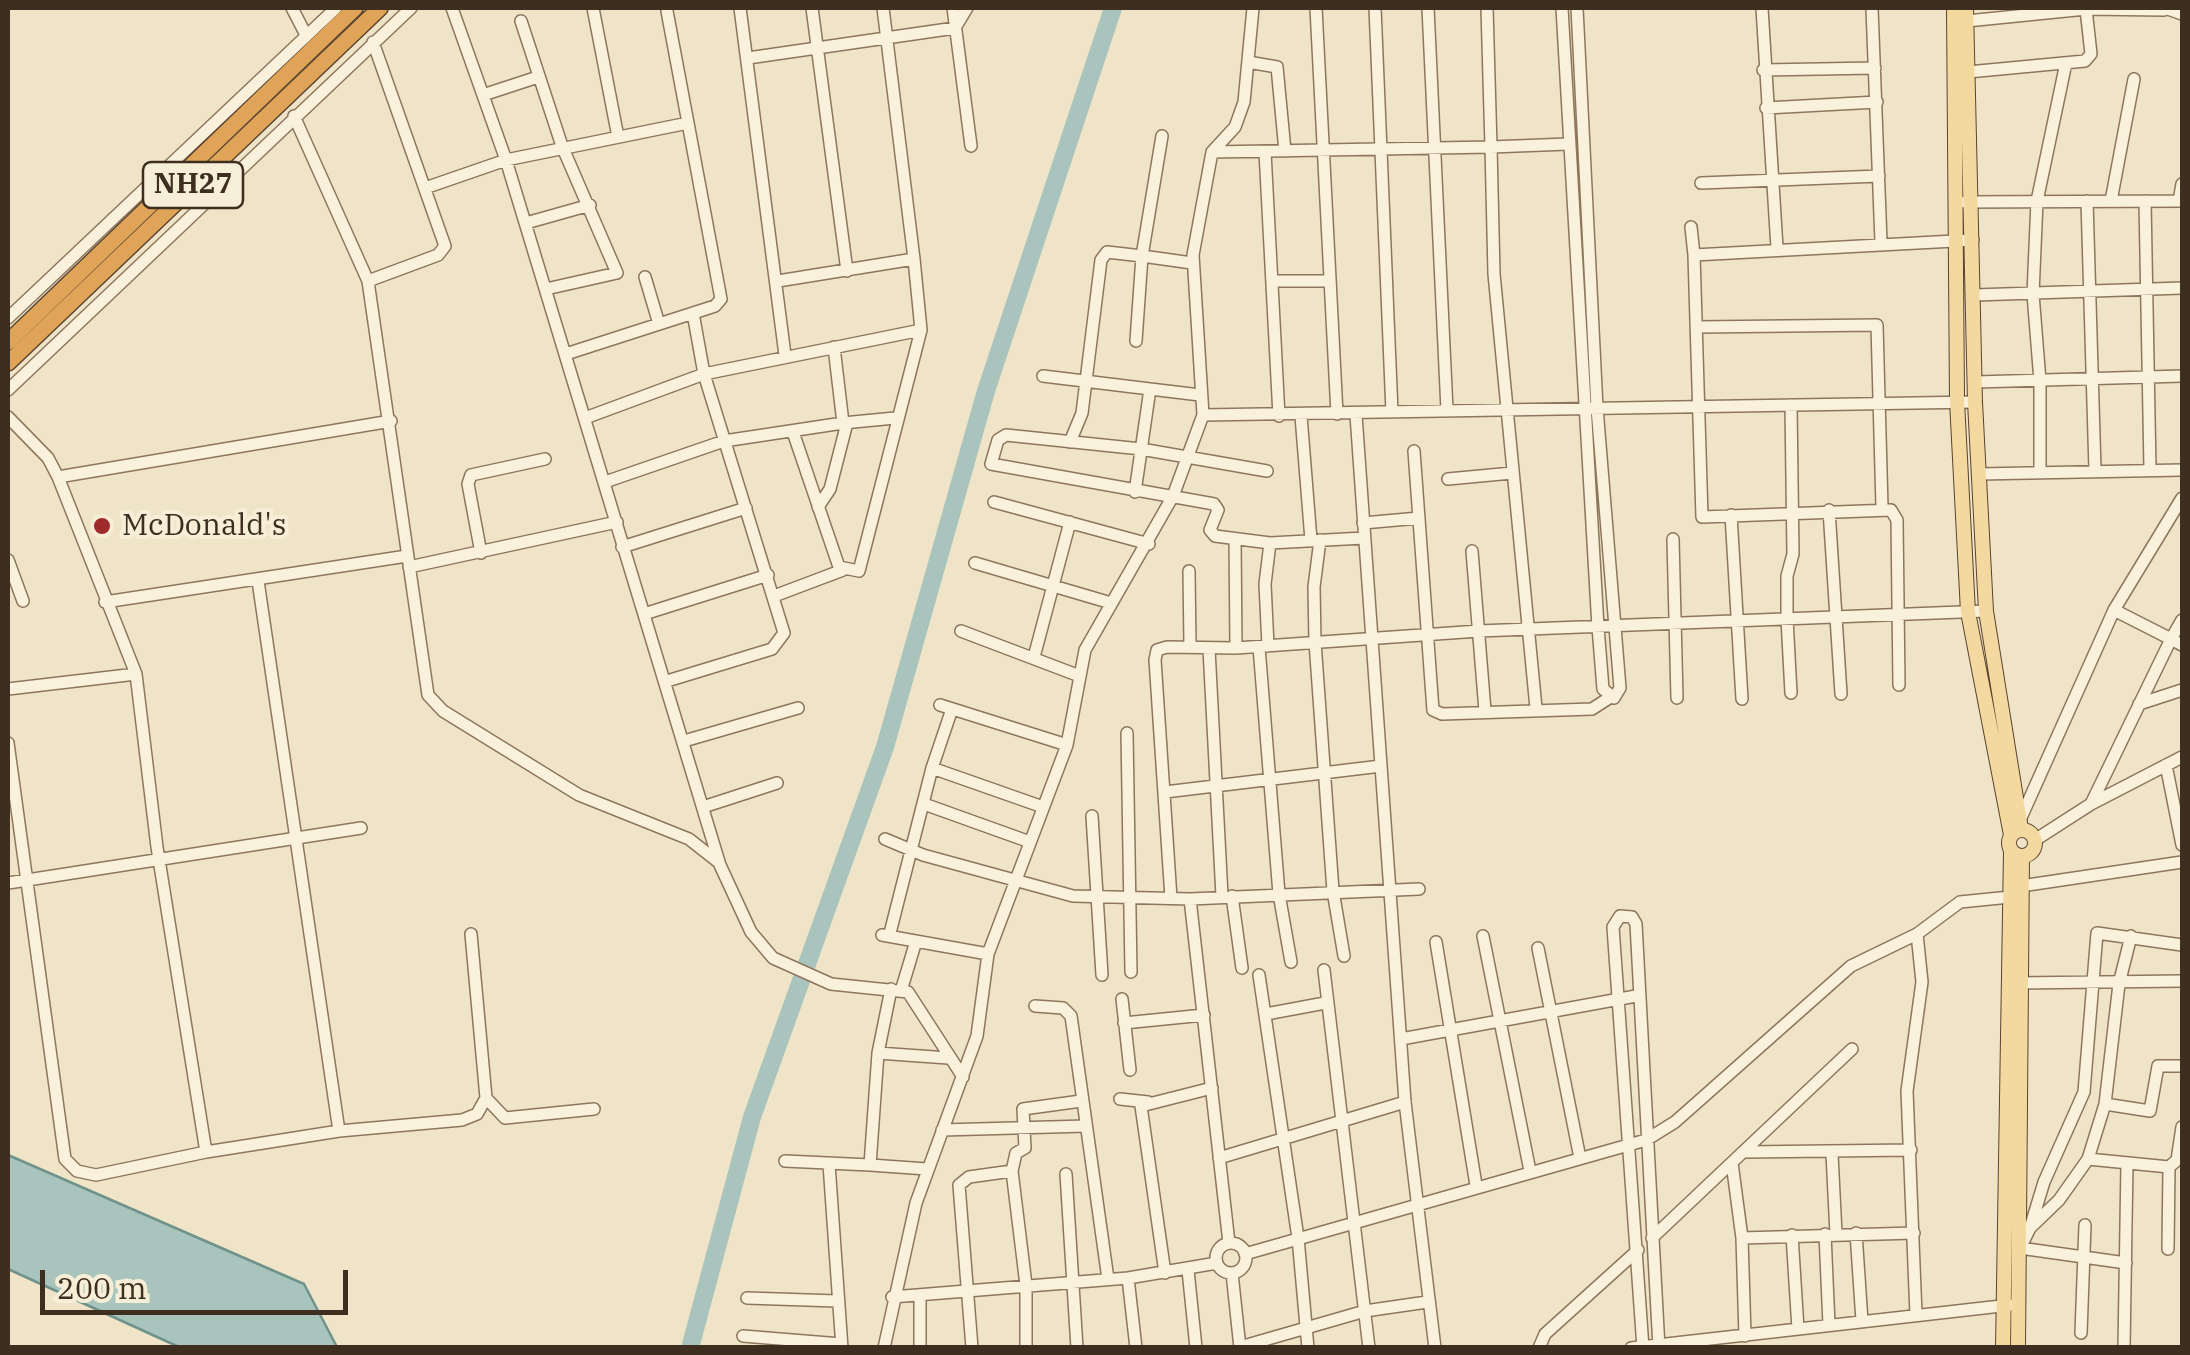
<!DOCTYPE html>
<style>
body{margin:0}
#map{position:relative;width:2190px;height:1355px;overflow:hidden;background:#f0e4c8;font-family:"IBM Plex Serif",serif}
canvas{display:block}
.frame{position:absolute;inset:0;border:10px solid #3d2e20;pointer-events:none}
.scale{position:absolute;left:40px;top:1270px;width:308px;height:45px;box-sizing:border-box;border:5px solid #3d2e20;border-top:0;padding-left:12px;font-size:30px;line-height:35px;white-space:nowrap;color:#3d2e20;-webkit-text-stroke:8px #f7eed8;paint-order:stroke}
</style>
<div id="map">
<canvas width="2190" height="1355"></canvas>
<div class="frame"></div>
<div class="scale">200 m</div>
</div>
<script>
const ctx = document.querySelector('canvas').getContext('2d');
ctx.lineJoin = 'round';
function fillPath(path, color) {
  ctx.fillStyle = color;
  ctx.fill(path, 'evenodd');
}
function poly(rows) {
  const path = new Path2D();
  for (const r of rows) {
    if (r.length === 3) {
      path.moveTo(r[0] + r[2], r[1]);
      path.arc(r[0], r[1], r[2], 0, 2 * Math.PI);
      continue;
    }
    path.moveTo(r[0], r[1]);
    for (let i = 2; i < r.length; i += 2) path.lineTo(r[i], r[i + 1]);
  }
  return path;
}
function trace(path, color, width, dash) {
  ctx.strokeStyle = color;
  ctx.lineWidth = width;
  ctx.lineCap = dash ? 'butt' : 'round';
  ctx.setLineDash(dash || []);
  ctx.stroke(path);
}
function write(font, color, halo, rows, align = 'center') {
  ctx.font = font + ' "IBM Plex Serif",serif';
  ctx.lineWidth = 8;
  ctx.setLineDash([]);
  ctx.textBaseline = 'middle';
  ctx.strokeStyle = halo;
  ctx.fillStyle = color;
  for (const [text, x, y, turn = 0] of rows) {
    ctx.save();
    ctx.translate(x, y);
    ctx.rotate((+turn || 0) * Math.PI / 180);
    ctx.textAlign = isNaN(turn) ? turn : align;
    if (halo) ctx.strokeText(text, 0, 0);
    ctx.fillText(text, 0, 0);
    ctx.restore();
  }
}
const water = poly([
 [8,1155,304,1284,337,1347,179,1347,8,1269,8,1155]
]);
const river = poly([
 [690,1348,752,1117,885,747,986,391,1113,8]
]);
const minor = poly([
 [292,8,306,35],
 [452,8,506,160,720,865,751,932,773,958,831,984,908,992,963,1077],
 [593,8,618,137],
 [740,8,785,355],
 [812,8,847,271],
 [953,8,971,146],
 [1316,8,1337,414],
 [1375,8,1392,412],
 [1428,8,1447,410],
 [1487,8,1491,147,1568,144],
 [1562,8,1598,627,1603,689,1614,698,1620,688,1597,408,1577,8],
 [1762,8,1777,248],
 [1872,8,1881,242],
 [2165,8,2182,14],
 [521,21,562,146,617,273,546,289],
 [1967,21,2086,9,2164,10],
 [748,58,955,28,967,8],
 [1248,62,1277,67,1285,151],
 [1763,70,1875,68],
 [1968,72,2085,61,2091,54,2086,9],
 [486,94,538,77],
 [1766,108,1877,102],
 [294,116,368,281,428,695,443,711,579,795,689,839,717,861],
 [1162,136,1142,256,1192,263],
 [1212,152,1491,147,1494,274,1536,708],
 [1265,152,1279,416],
 [1701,183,1879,176],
 [425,188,506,160,688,123],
 [2087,201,2095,470],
 [2111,201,2134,79],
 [2145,201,2150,469],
 [2179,201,2182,184],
 [1965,202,2182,201],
 [526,223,590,205],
 [1691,227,1694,255],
 [645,277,659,324],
 [368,281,438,255,445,246,373,42],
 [778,281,914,259,883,8],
 [1274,281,1329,281],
 [1975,295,2182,288],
 [8,318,336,8],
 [1697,327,1877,325,1882,507],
 [566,354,715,306,721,299,667,11],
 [1043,376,1150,389],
 [1976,382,2182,376],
 [8,390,411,8],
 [1791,405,1793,554,1787,576,1787,619,1791,693],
 [1203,415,1975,402],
 [1356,415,1405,1102,1435,1348],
 [1301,416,1311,540],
 [8,417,48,458,58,477,136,674,157,847,206,1152,339,1131,462,1120,477,1114,486,1098,471,934],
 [585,418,704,374,921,330,914,259],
 [843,423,895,418],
 [793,432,839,567,859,571,921,330],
 [1070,442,1082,413,1101,260,1107,252,1142,256,1136,341],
 [1414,451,1433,710,1442,714,1592,709,1609,698],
 [1267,471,1141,449,1006,435,998,440,991,464,1214,504,1218,510,1210,530,1215,536,1270,543,1364,538],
 [2040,473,2040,381,2033,294,2037,201,2066,63],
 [1979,474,2182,470],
 [58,477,391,421],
 [1448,479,1512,473],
 [605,482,724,441,843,423,834,347],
 [1135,492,1150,389,1200,395],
 [994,502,1149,544],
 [818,507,830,489,847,423],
 [1829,510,1841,694],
 [1731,515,1742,699],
 [1363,523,1419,518],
 [1235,539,1236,648],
 [1673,539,1677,698],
 [1320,540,1314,587,1315,642,1333,891,1344,956],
 [622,547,746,508],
 [1472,551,1485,711],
 [481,553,468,484,471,475,545,459],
 [8,560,23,601],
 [975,563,1111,603],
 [409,567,617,522],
 [1189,571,1190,646],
 [258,581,339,1131],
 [774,596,843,570],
 [105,602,407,556],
 [644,614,768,575],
 [2182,620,2171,639,2182,645],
 [961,631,1077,675],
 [1268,646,1265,584,1270,543],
 [1259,647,1279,894,1291,962],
 [1209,649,1222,896],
 [1034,657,1070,522],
 [667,681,772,649,784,633,704,374,693,313],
 [1899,685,1897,520,1891,510,1702,517,1694,255,1973,240],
 [8,689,136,674],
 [2139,704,2182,690],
 [940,705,1067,745],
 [1127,733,1131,972],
 [684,741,798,708],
 [8,743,65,1159,77,1171,96,1175,206,1152],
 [2166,765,2182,845],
 [932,768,1043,807],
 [1165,792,1381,766],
 [924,804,1030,842],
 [2091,804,2171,639,2114,610],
 [703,807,777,783],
 [1092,816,1102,975],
 [2020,820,2114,610,2182,498],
 [885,839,923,855,1073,896,1190,899,1419,889],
 [2035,840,2091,804,2182,757],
 [8,883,361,828],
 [2021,886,2182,862],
 [1232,896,1242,968],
 [1171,898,1155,660,1157,650,1167,647,1236,648,1479,631,1986,611],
 [1190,899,1229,1243],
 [890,933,932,768,952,709],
 [882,935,988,954],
 [1483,936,1530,1171],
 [1436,942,1476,1185],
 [1538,948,1580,1158],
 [1324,970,1369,1348],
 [1259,975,1298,1238,1308,1348],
 [2017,983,2182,981],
 [891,989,878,1053,870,1165,927,1169],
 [901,991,916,941],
 [1122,999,1130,1070],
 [1035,1006,1063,1008,1071,1016,1108,1279],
 [1266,1014,1325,1003],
 [1124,1023,1204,1015],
 [1401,1039,1636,996],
 [878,1053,948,1058],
 [486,1098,505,1118,594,1109],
 [1120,1099,1148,1102],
 [2105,1104,2150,1111,2158,1066,2182,1066],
 [942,1130,1086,1126],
 [1745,1152,1911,1150],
 [1832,1154,1836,1234],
 [1219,1158,1405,1102],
 [2088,1159,2169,1167,2177,1160,2182,1127],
 [785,1161,870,1165],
 [1732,1163,1742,1238,1745,1336],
 [829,1164,842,1348],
 [1066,1174,1077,1348],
 [2030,1228,2044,1182,2084,1092,2097,933,2182,945],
 [1856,1233,1862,1321],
 [1825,1234,1829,1325],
 [1792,1235,1798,1329],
 [1652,1238,1852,1049],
 [1742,1238,1914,1233],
 [1231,1258,15],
 [2168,1249,2169,1167],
 [1245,1254,1646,1140,1675,1122,1851,966,1917,934,1960,902,2010,897],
 [2126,1263,2020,1248,2030,1228,2059,1200,2088,1159,2105,1104,2119,984,2131,936],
 [1188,1270,1196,1348],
 [1165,1273,1141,1106,1212,1088],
 [1232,1273,1240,1348],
 [1128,1278,1136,1348],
 [892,1297,1128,1278,1217,1263],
 [747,1298,837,1301],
 [1916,1315,1907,1091,1922,982,1917,934],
 [2081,1333,2085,1225],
 [743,1336,841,1344],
 [1240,1347,1365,1311,1427,1302],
 [884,1348,916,1203,977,1036,988,954,1067,745,1085,650,1173,496,1203,415,1193,255,1212,152,1235,127,1244,102,1253,8],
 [920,1348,920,1295],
 [972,1348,959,1185,969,1177,1012,1171],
 [1026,1348,1026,1285,1012,1171,1016,1153,1025,1148,1023,1109,1081,1101],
 [1539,1348,1545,1334,1638,1250],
 [1631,1348,2010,1305],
 [1643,1348,1613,927,1620,916,1632,917,1636,924,1659,1348],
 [2124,1348,2127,1163]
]);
const major = poly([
 [1954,8,1957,401,1968,612,2011,835],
 [1966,8,1975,402,1986,611,2021,829],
 [2022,843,13],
 [2003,1348,2011,851],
 [2018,1348,2022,856]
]);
const highway = poly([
 [8,342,355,8],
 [8,363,380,8]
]);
const markers = [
 [102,526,10,"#9e2a2b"]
];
const shields = [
 [193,185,100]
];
const shieldNames = [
 ["NH27",193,185]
];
const poiNames = [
 ["McDonald's",122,526]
];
fillPath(water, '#a9c4bc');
trace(water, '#6f938a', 2.5);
trace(river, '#a9c4bc', 18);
trace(minor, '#8d765c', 14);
trace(major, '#5b4430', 16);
trace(highway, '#5b4430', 18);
trace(minor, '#faf1dc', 11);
trace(major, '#f3d9a0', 14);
trace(highway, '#e0a458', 15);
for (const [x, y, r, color] of markers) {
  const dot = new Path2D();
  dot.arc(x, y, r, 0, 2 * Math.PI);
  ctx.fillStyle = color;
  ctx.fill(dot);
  trace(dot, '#f7eed8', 4);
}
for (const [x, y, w] of shields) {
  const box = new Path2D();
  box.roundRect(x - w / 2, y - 23, w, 46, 8);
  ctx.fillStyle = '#f7eed8';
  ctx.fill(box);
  trace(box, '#3d2e20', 2.5);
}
write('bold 28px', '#3d2e20', null, shieldNames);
write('30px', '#3d2e20', '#f7eed8', poiNames, 'left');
</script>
